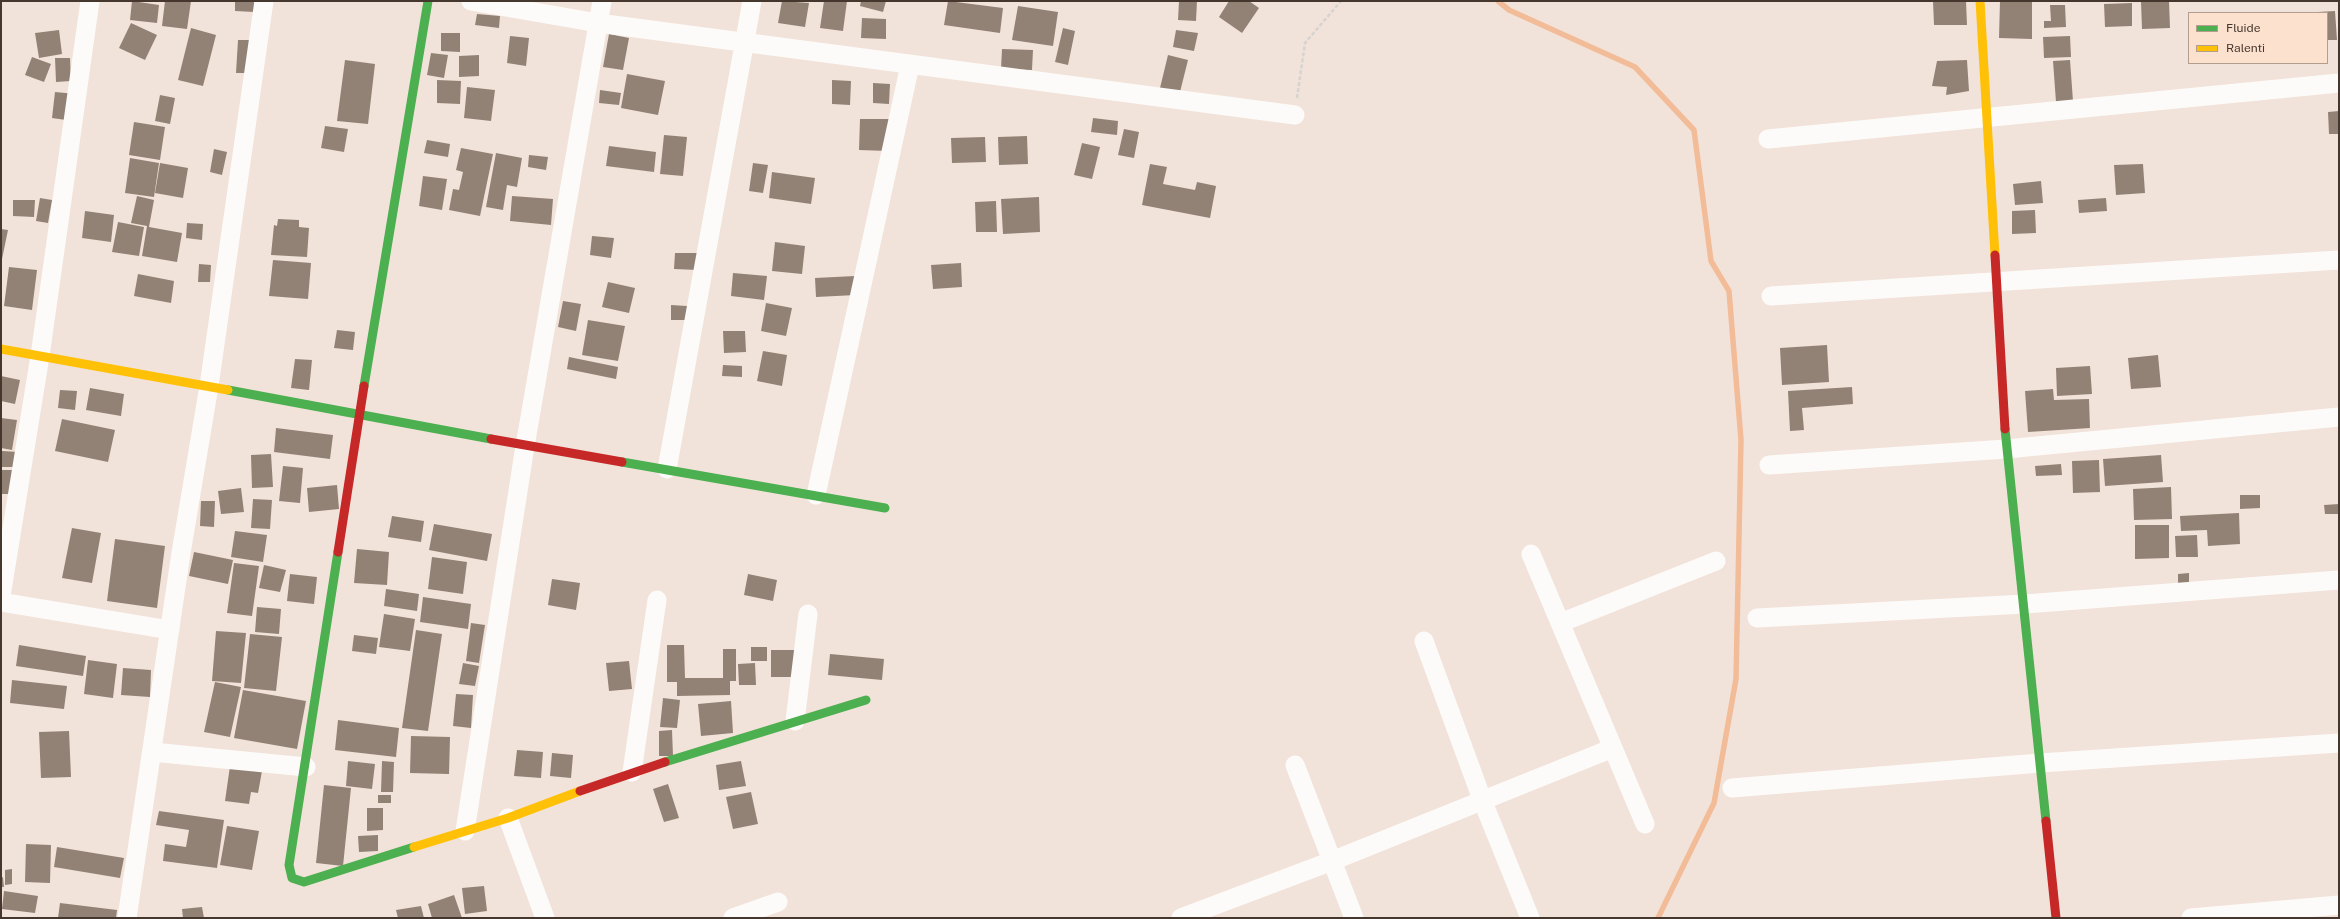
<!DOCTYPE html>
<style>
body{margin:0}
#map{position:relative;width:2340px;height:919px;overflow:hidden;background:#f2e3da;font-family:"Public Sans",sans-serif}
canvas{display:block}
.frame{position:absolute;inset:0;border:2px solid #45372e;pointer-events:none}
.legend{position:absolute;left:2188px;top:12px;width:140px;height:52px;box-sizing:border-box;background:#fde1cf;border:1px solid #b39d8f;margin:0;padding:5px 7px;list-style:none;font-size:12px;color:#45372e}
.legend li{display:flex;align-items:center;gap:8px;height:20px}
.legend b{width:20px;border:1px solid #b39d8f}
</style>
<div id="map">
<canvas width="2340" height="919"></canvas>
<div class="frame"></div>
<ul class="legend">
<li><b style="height:5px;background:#4caf50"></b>Fluide</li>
<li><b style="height:5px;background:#ffc107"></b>Ralenti</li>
</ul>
</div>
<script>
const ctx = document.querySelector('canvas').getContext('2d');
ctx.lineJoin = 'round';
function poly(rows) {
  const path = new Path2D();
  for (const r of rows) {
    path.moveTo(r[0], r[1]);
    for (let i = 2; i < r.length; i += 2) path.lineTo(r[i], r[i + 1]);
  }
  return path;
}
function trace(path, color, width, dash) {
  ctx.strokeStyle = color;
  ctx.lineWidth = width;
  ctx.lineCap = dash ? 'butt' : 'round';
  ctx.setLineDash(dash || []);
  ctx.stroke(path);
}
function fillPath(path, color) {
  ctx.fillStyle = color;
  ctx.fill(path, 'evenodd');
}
const stream = poly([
 [1498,1,1509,10,1635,67,1694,130,1711,261,1729,291,1741,440,1736,679,1714,803,1658,918]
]);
const building = poly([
 [132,1,159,5,157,23,130,20],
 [165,1,191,1,187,29,162,26],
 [235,1,254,1,254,12,235,11],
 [782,1,809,3,805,27,778,23],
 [824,1,847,1,843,31,820,28],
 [861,1,886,1,883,12,860,6],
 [948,1,1003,8,1000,33,944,25],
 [1179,1,1197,1,1196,21,1178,20],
 [1229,1,1249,1,1259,8,1242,33,1219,17],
 [1933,1,1966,1,1967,25,1934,25],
 [2000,1,2032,1,2032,39,1999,38],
 [2169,1,2170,28,2142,29,2141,2],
 [2132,3,2132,26,2105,27,2104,4],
 [2050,5,2065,5,2066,27,2044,28,2044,21,2051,21],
 [1018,6,1058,12,1053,46,1012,40],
 [2335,11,2337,40,2327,40,2327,13,2318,12],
 [477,14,500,16,499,28,475,25],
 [862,18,886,19,886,39,861,38],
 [131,23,157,35,145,60,119,48],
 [191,28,216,35,203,86,178,80],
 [1063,28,1075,31,1068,65,1055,62],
 [59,30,62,54,39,58,35,33],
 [1176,30,1198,33,1194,51,1173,47],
 [441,33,460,33,460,52,441,51],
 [609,34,629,38,623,70,603,67],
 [510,36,529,38,526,66,507,63],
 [2070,36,2071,57,2044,58,2043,37],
 [238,40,250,40,248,73,236,73],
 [1002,49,1033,50,1032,70,1001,69],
 [431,53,448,55,444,78,427,75],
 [479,55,479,76,459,77,459,56],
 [1168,55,1188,60,1180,92,1160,88],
 [32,57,51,64,44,82,25,75],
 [55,58,70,58,71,81,56,82],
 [345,60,375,64,368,124,337,121],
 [1967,60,1969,91,1946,95,1947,87,1932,86,1937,61],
 [2070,60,2073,101,2056,102,2053,61],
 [627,74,665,81,658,115,621,108],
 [437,80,461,81,460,104,437,103],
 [832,80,851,81,850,105,832,104],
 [873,83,890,84,889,104,873,103],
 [467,87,495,90,491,121,464,118],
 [600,90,621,93,619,105,599,103],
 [55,92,76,94,73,121,52,118],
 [160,95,175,98,170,124,155,121],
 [2339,111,2339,134,2329,134,2328,112],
 [1093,118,1118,121,1117,135,1091,132],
 [860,119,889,119,888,151,859,150],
 [134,122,165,127,160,160,129,155],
 [325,126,348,129,344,152,321,148],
 [1124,129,1139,132,1134,158,1118,155],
 [664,135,687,137,683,176,660,174],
 [1027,136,1028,164,999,165,998,137],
 [985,137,986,162,952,163,951,138],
 [427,140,450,144,448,157,424,153],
 [1082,143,1100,147,1092,179,1074,175],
 [609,146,656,152,654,172,606,166],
 [461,148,493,154,480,216,449,210,453,189,459,190,463,172,456,170],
 [214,149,227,152,222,175,210,172],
 [496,153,522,158,517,187,507,185,503,210,486,207],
 [529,155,548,157,546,170,528,167],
 [130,158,159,163,154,197,125,193],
 [160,163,188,168,183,198,155,193],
 [753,163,768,165,763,193,749,191],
 [1150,164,1167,167,1163,184,1195,190,1197,182,1216,186,1210,218,1142,205],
 [2143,164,2145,193,2116,195,2114,165],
 [772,172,815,178,811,204,769,198],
 [423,176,447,179,442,210,419,206],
 [2041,181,2043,203,2015,205,2013,184],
 [137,196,154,200,149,227,182,233,177,262,142,256,147,226,131,223],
 [512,196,553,199,551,225,510,221],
 [1039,197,1040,232,1003,234,1001,199],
 [40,198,52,200,48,223,36,221],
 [2106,198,2107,211,2079,213,2078,200],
 [13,200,35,200,34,217,13,216],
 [996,201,997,232,976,232,975,202],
 [2035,210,2036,233,2012,234,2012,211],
 [85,211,114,215,111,242,82,238],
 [278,219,299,220,299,227,309,228,307,257,271,255,274,225,277,226],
 [118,222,144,227,139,256,112,252],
 [187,223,203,224,202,240,186,238],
 [1,229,8,230,2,259,1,259],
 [592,236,614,238,611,258,590,255],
 [775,242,805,246,802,274,772,271],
 [675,253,699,253,698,270,674,269],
 [273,260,311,263,308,299,269,296],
 [961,263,962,287,933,289,931,265],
 [199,264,211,265,210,282,198,282],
 [9,267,37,270,32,310,4,306],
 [733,273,767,276,764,300,731,296],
 [138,274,174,281,171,303,134,296],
 [855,276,856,295,816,297,815,278],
 [608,282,635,288,629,313,602,307],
 [563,301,581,304,576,331,558,327],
 [766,303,792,308,786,336,761,331],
 [671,305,687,306,687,320,671,320],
 [588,320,625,326,618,361,582,355],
 [337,330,355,332,353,350,334,348],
 [723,331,745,331,746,352,724,353],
 [1827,345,1829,382,1782,385,1780,348],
 [763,351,787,355,782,386,757,381],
 [2158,355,2161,387,2131,389,2128,358],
 [569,357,618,367,616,379,567,369],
 [295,359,312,360,309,390,291,388],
 [723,365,742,366,742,377,722,376],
 [2090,366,2092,394,2057,396,2056,368],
 [1,376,20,380,15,404,1,401],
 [1852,387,1853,404,1802,408,1804,430,1790,431,1788,391],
 [90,388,124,394,121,416,86,410],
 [2053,389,2054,400,2089,399,2090,428,2028,432,2025,391],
 [60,390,77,391,75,410,58,408],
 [1,418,17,420,12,450,1,448],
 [62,419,115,430,108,462,55,451],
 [276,428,333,435,330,459,274,452],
 [2,451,19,452,19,467,1,467],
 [271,454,273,487,252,488,251,455],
 [2161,455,2163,482,2105,486,2103,459],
 [2099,460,2100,492,2073,493,2072,461],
 [2061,464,2062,475,2036,476,2035,466],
 [283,466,303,468,300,503,279,501],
 [2,470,16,470,15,494,1,494],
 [337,485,339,509,309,512,307,488],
 [2171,487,2172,519,2134,520,2133,489],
 [241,488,244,512,221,514,218,491],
 [2240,495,2260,495,2260,508,2240,509],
 [253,499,272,500,270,529,251,528],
 [201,501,215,501,214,527,200,526],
 [2339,504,2339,514,2325,514,2324,505],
 [2239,513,2240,544,2208,546,2207,530,2181,531,2180,516],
 [392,516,424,521,421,542,388,537],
 [434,524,492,534,487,561,429,550],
 [2135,525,2169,525,2169,558,2135,559],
 [72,528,101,533,92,583,62,578],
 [235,531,267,535,263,562,231,557],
 [2197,535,2198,557,2176,557,2175,536],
 [115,539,165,546,157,608,107,601],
 [357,549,389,552,387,585,354,583],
 [194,552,233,560,228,584,189,576],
 [432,557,467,562,463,594,428,589],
 [234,563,259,566,252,616,227,613],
 [264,565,286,570,280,592,259,588],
 [2189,573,2189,583,2178,584,2178,574],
 [290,574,317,577,314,604,287,601],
 [748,574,777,580,773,601,744,595],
 [552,579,580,583,576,610,548,605],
 [386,589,419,594,417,611,384,606],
 [423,597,471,604,468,629,420,622],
 [257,607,281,609,279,634,255,632],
 [384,614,415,619,410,651,379,647],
 [471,623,485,625,479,663,466,661],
 [416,630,442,634,428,731,402,728],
 [216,631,246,633,241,683,212,681],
 [250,634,282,637,276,691,244,688],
 [354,635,378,638,376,654,352,651],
 [19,645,86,656,83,676,16,666],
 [667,645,684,645,685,678,723,678,723,649,736,649,736,681,730,681,730,695,677,696,677,682,667,682],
 [751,647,767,647,767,661,751,661],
 [771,650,795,650,796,677,771,677],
 [830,654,884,659,882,680,828,675],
 [88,660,117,664,113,698,84,694],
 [629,661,632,689,609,691,606,663],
 [463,663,479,666,475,686,459,684],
 [755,663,756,685,739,685,738,664],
 [123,668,151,670,150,697,121,695],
 [12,680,67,686,64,709,10,703],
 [215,682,241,687,230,737,204,732],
 [243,690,306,701,297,749,234,738],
 [456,694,473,695,471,728,453,726],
 [663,698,680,700,677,728,660,727],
 [731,701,733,733,701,736,698,704],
 [338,720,399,728,396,757,335,750],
 [672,730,673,756,659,756,659,731],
 [69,731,71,777,41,778,39,732],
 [411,736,450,737,449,774,410,773],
 [517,750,543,752,541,778,514,776],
 [552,753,573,755,571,778,550,776],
 [348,761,375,764,372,789,346,786],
 [382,761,394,762,393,792,381,792],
 [741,761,746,786,719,790,716,765],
 [230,766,262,771,258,793,251,792,249,804,225,801],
 [668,784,679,818,664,822,653,789],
 [324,785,351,788,343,866,316,863],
 [751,792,758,824,733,829,726,797],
 [378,795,391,795,391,803,378,803],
 [367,808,383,808,383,830,367,831],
 [159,811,224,820,217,868,163,861,165,844,186,847,189,830,156,825],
 [227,826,259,831,252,870,220,865],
 [378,835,378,851,359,852,358,836],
 [26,844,51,845,50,883,25,882],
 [57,847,124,858,120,878,54,867],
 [12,869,12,884,5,885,5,870],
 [3,877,4,887,1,887,1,878],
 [484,886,487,911,465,914,462,888],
 [4,891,38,896,35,913,2,909],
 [454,895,462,918,432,918,428,904],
 [60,903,117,910,116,918,58,918],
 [421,906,424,918,398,918,396,910],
 [202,907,204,918,183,918,182,909]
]);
const path = poly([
 [1297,98,1305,43,1341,1]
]);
const street = poly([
 [471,1,598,23,1295,115],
 [1768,139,2339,83],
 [1771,296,2339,260],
 [1769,465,2006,449,2339,417],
 [667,469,752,1],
 [816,495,910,65],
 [1531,554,1645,824],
 [1,596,40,356,90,1],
 [1,602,170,630],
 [1757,618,2025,604,2339,580],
 [1560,623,1716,561],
 [1424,641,1483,802,1530,918],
 [795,721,808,614],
 [152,752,306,767],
 [1295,765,1354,918],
 [632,772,657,600],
 [1732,788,2040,763,2339,743],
 [508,818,545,918],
 [465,831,525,446,602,1],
 [127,918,181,553,209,386,264,1],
 [733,918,778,902],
 [1181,918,1332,861,1613,748],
 [2191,918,2339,905]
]);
const fast = poly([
 [364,386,428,1],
 [228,390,491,439],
 [2005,429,2046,821],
 [622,462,885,508],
 [338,552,289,865,292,878,304,882,414,847],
 [665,762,866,700]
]);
const slow = poly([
 [1980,1,1995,255],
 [1,349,228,390],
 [414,847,508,818,580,791]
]);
const jam = poly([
 [1995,255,2005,429],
 [491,439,622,462],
 [338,552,364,386],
 [580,791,665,762],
 [2046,821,2056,918]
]);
trace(stream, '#f3bc98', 5.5);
fillPath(building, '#928275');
trace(path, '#d7d3d0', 2.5, [4, 2]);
trace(street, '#fdfbf9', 19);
trace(fast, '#4caf50', 9);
trace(slow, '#ffc107', 9);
trace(jam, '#c62828', 9);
</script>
